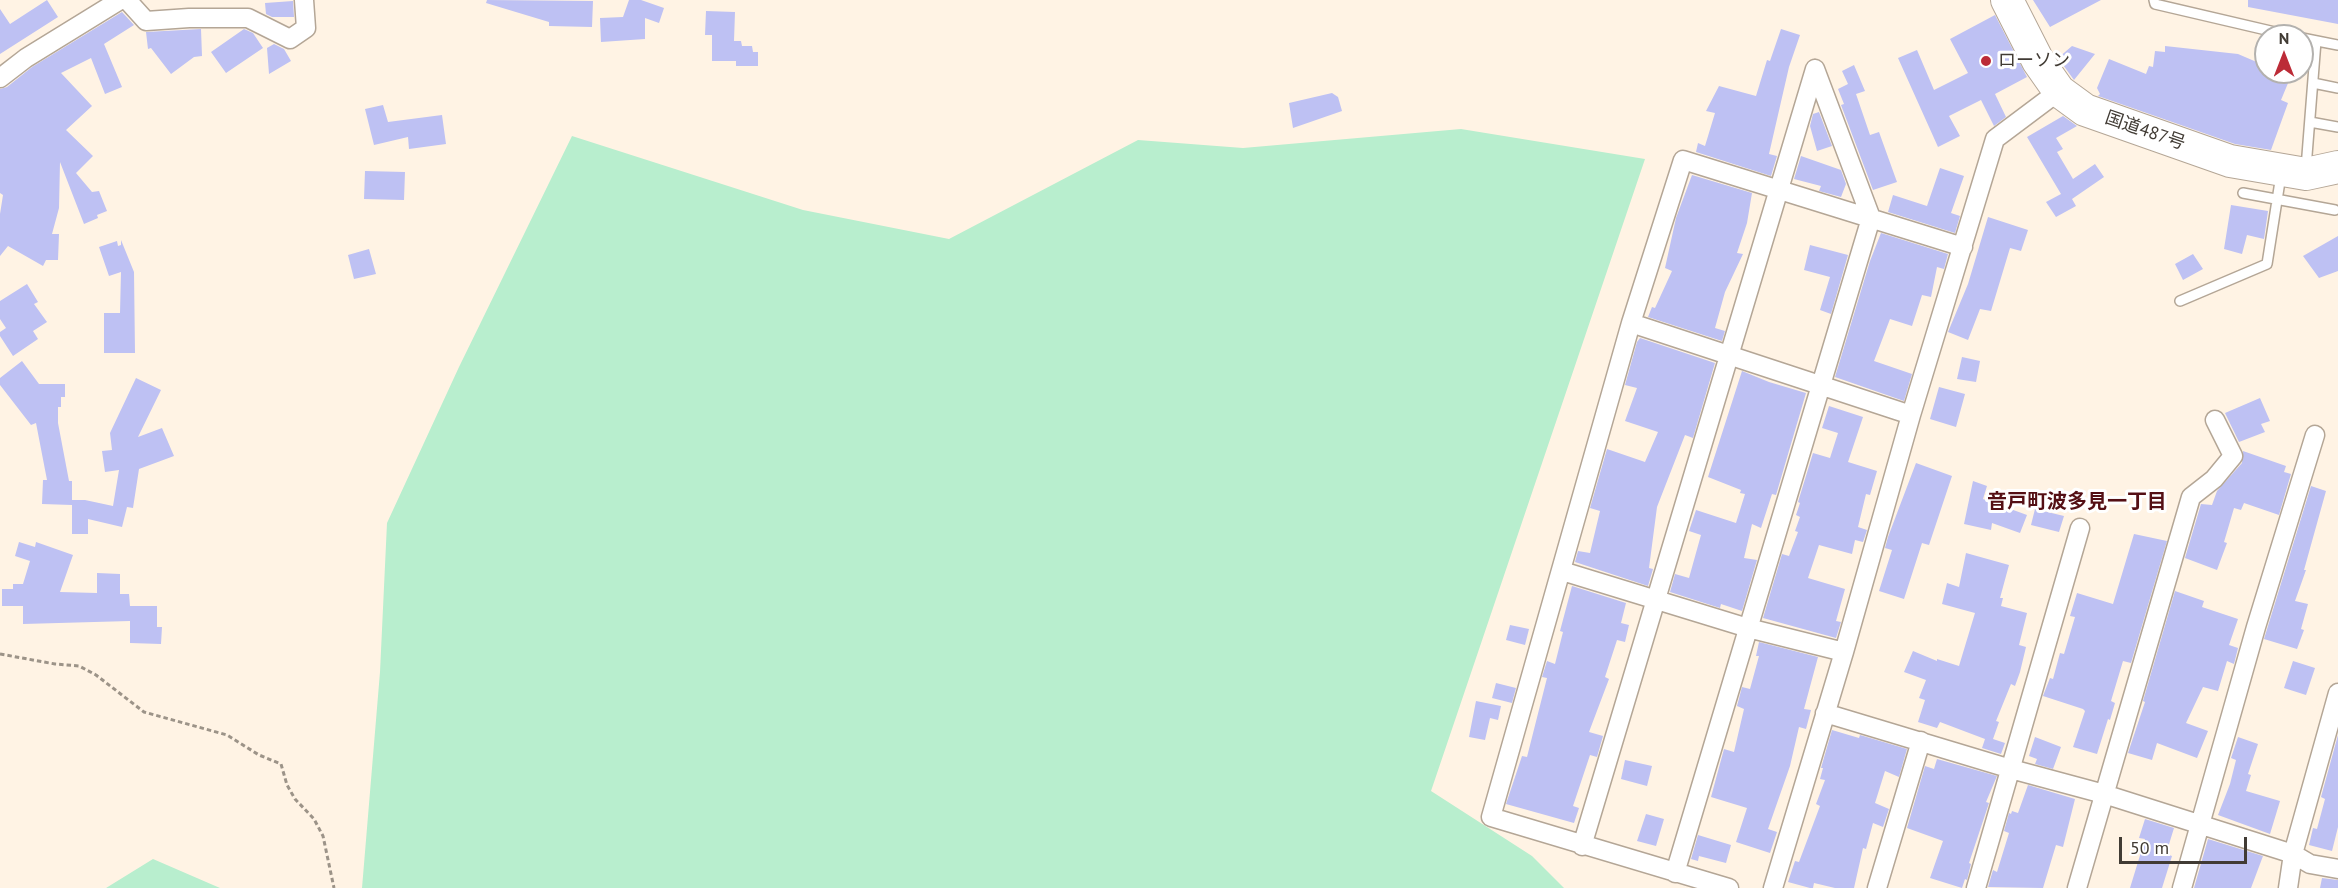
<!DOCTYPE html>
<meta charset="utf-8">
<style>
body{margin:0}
#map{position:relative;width:2338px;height:888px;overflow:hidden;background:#fff3e4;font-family:"PT Sans",sans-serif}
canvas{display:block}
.north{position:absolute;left:2254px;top:24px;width:60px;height:60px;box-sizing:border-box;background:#fff;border:2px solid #b3b1ae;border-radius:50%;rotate:0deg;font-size:16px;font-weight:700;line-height:24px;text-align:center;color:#413b34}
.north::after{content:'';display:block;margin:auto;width:21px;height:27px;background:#bc2b37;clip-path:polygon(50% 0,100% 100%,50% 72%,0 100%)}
.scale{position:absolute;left:2119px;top:837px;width:128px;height:27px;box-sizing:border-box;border:3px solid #413b34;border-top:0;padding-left:8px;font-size:18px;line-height:21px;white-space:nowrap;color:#413b34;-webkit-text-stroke:4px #fff;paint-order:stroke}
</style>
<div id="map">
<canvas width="2338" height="888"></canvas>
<div class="north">N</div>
<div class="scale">50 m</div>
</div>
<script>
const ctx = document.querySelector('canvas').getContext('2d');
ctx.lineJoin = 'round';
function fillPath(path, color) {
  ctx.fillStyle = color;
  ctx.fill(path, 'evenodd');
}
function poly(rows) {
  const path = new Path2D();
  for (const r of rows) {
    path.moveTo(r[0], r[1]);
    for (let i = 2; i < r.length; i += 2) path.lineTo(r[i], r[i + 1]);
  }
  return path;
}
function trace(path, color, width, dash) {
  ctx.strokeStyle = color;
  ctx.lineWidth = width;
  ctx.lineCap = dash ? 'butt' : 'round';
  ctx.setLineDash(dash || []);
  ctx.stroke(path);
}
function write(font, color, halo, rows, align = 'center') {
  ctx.font = font + ' "PT Sans","Noto Sans JP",sans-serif';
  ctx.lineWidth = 6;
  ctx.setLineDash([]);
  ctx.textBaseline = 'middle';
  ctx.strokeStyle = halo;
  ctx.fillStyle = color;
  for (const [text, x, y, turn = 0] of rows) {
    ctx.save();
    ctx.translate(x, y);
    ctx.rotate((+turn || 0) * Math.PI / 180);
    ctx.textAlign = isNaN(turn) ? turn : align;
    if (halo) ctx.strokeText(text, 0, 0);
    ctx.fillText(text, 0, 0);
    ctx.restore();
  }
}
const green = poly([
 [1461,129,1645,159,1431,791,1532,856,1564,888,362,888,380,672,387,523,459,367,572,136,803,210,949,239,1138,140,1243,148],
 [153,859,220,888,106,888]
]);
const building = poly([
 [47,0,58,17,0,54,0,9,10,24],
 [487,0,593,1,592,27,549,26,549,22,486,3],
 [629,0,641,0,664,8,659,23,645,18,645,39,601,42,600,18,623,17],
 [2033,0,2101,0,2050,27],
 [2248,0,2338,0,2338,24,2248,7],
 [293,1,294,17,272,17,266,14,265,3],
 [706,11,735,12,734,41,741,41,742,46,752,46,753,52,758,52,758,66,736,66,736,61,712,61,712,35,705,35],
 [122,12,134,25,104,44,122,87,105,94,91,58,61,73,92,106,66,130,93,156,76,173,92,192,99,191,107,211,97,215,98,218,84,224,60,162,59,208,52,234,59,234,58,260,46,260,43,266,8,246,0,256,0,214,3,195,0,193,0,89,7,87,32,67],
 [1995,15,2027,77,1995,94,2006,117,1994,126,1981,100,1949,116,1960,136,1938,147,1898,58,1917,50,1934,90,1968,73,1950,39],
 [201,29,202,56,194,57,171,74,151,48,148,49,146,32],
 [244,29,253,33,263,48,226,73,211,52],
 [1781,29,1800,35,1789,67,1769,154,1777,156,1771,176,1696,152,1698,143,1705,146,1715,113,1706,111,1719,86,1756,96,1767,60,1770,61],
 [274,44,284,49,291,61,269,74,267,48],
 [2072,46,2095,54,2074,80,2058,58],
 [2165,46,2238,54,2266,66,2266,72,2280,72,2291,76,2281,100,2288,103,2271,150,2235,144,2098,96,2100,94,2097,88,2109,59,2146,74,2149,66,2153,67,2155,51,2165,52],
 [1854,65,1865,91,1856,94,1870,135,1879,132,1897,182,1873,190,1841,105,1844,104,1838,89,1848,84,1842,71],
 [1332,93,1338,97,1342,111,1293,128,1289,103],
 [383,105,388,122,442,115,446,144,409,149,408,137,374,145,365,109],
 [1819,112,1832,146,1817,151,1810,126,1813,114],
 [2063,116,2077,126,2056,138,2063,149,2057,152,2073,179,2095,164,2104,177,2072,199,2076,206,2056,217,2046,202,2061,194,2027,137],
 [1801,156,1841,170,1846,184,1841,197,1819,191,1821,186,1794,179],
 [1940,168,1964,176,1951,213,1960,216,1955,233,1888,212,1893,195,1927,206],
 [365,171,405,172,404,200,364,199],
 [1692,175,1752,193,1747,223,1737,253,1743,254,1725,292,1715,328,1725,331,1722,341,1648,317,1652,307,1655,308,1672,271,1665,268,1676,218],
 [2231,205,2268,211,2264,239,2247,235,2242,254,2224,249],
 [1988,217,2028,230,2021,251,2010,248,1991,311,1980,309,1968,340,1948,332,1968,284],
 [1881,233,1948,254,1944,269,1937,267,1931,297,1922,295,1912,326,1890,319,1874,361,1912,374,1904,401,1835,377,1870,261],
 [2338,236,2338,271,2319,278,2303,256],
 [121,240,134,272,135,353,104,353,104,313,120,313,121,272,109,276,99,247,117,241,118,246,121,245],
 [1810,245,1848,255,1831,314,1820,310,1830,277,1804,270],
 [369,249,376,274,354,279,348,255],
 [2193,254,2203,269,2183,280,2175,264],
 [27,284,38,302,34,304,47,322,33,331,38,339,13,356,0,336,0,332,6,328,0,319,0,301],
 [1640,338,1715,363,1693,438,1685,435,1657,507,1649,568,1653,569,1648,586,1575,562,1578,551,1590,553,1600,511,1590,508,1607,449,1645,462,1658,432,1625,421,1637,388,1625,385,1637,342],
 [1962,357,1980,361,1976,382,1957,379],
 [22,361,39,384,65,384,65,397,61,397,61,407,58,407,58,423,69,481,72,481,72,505,42,504,43,480,47,480,36,423,31,425,0,385,0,378],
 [1742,371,1769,382,1806,393,1776,495,1772,494,1761,528,1752,524,1744,558,1757,560,1742,611,1721,604,1720,608,1670,592,1675,574,1689,578,1701,535,1689,531,1696,510,1736,523,1745,494,1740,493,1741,490,1708,477],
 [136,378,161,390,138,437,162,428,174,456,139,469,133,508,127,507,122,527,88,519,88,534,72,534,72,500,85,500,113,506,119,470,105,472,102,451,112,450,110,433],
 [1939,387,1965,394,1956,427,1930,419],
 [2260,398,2270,421,2261,424,2265,432,2239,442,2225,413],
 [1829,406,1863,417,1848,462,1877,471,1870,495,1866,494,1858,527,1867,530,1863,542,1855,540,1852,554,1819,545,1808,578,1845,589,1836,621,1841,622,1836,638,1763,618,1782,554,1789,556,1798,532,1795,531,1800,517,1796,515,1800,503,1798,502,1813,453,1830,458,1838,433,1822,428],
 [2243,451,2286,466,2284,472,2291,474,2279,515,2244,503,2241,510,2234,508,2224,542,2227,543,2217,570,2185,558,2201,504,2212,505,2217,491,2242,463],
 [1916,463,1952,476,1929,545,1922,543,1904,599,1879,591,1892,550,1885,548,1888,537],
 [1973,481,1987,486,1983,499,2027,515,2020,533,1992,523,1991,530,1964,524],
 [2311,486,2326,491,2304,570,2306,570,2295,601,2308,604,2301,629,2304,630,2297,649,2264,639],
 [2035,509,2064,516,2059,532,2031,525],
 [2134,534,2167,541,2131,663,2123,661,2111,701,2115,703,2110,720,2108,719,2097,754,2073,747,2085,711,2083,709,2043,696,2050,678,2053,679,2060,653,2064,654,2075,617,2070,616,2077,593,2113,604],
 [19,542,35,547,36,542,73,555,60,592,97,593,97,573,120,574,120,594,129,594,130,606,157,606,157,627,162,627,161,644,130,643,130,621,23,624,23,606,2,606,2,589,13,589,13,584,23,584,30,561,15,556],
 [1966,553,2009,565,2000,598,2003,598,2001,606,2027,613,2019,645,2026,647,2020,672,2015,686,2011,684,1996,721,1999,722,1993,739,2005,743,2001,754,1982,748,1985,739,1940,722,1937,728,1918,722,1925,700,1919,698,1926,680,1904,672,1913,651,1937,661,1937,659,1959,666,1975,613,1942,604,1947,583,1959,587],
 [1572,586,1626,603,1621,623,1629,625,1625,642,1617,640,1605,677,1609,679,1589,732,1603,736,1597,757,1590,755,1573,806,1579,808,1574,823,1506,804,1522,756,1527,757,1547,678,1542,677,1547,661,1555,664,1563,632,1560,631],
 [2175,591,2204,601,2202,607,2238,619,2229,645,2238,648,2234,664,2227,661,2218,691,2203,687,2186,723,2208,731,2197,758,2157,743,2152,760,2128,753,2145,702,2143,701],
 [1510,625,1529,629,1525,645,1506,640],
 [1759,642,1818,657,1804,709,1811,710,1806,729,1799,727,1790,766,1768,829,1777,832,1770,853,1736,842,1747,808,1711,797,1724,749,1734,752,1744,709,1737,706,1742,687,1750,689,1759,656,1756,656],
 [2293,661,2315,668,2306,695,2284,688],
 [1496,683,1516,688,1512,703,1492,698],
 [1476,701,1501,706,1498,720,1490,718,1485,740,1469,737],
 [1832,730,1859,738,1860,735,1907,749,1899,777,1885,771,1875,803,1889,809,1883,827,1873,823,1866,849,1863,848,1854,888,1835,888,1814,883,1813,888,1810,888,1788,882,1795,861,1799,862,1820,806,1816,804,1825,780,1820,779,1823,768,1821,768],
 [2338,735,2338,827,2332,851,2309,845,2313,828,2317,829,2325,799,2321,797],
 [2035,737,2061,747,2053,769,2035,764,2037,759,2029,756],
 [2238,737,2258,744,2248,774,2251,775,2246,791,2280,801,2270,834,2218,815,2230,784,2236,760,2231,758],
 [1937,759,1997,776,1986,802,1989,803,1969,863,1971,864,1967,880,1965,879,1962,888,1930,878,1943,841,1907,828,1925,766,1934,769],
 [1625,760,1652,766,1647,786,1621,779],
 [2028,785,2075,799,2063,847,2056,845,2043,888,1988,887,1993,870,1997,872,2009,833,2004,831,2009,813,2011,814,2012,811,2018,813],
 [1646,814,1664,819,1656,846,1637,841],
 [2145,819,2174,828,2166,854,2172,856,2162,888,2130,888,2145,839,2139,838],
 [1698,835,1731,845,1726,863,1699,856,1698,861,1691,859],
 [2208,839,2263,856,2251,888,2194,888],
 [2322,878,2338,880,2338,888,2320,888]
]);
const path = poly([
 [0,654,55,664,79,666,96,675,144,712,227,735,259,755,281,764,287,785,295,799,314,819,323,836,334,888]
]);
const lane = poly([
 [2154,0,2155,4,2292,36],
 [2302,38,2338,45],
 [2313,83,2338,88],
 [2310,122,2338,127],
 [2306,168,2316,41],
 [2243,193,2335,210],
 [2180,301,2267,264,2281,175]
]);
const street = poly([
 [127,0,146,21,189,18,248,18,290,39,306,28,304,0],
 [0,78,26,58,120,0],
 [1631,323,1911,415],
 [1562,571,1748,628,1844,652],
 [1825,713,2011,769,2104,794,2293,854,2310,864,2338,869],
 [1582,846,1815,69],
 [1675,873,1871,218,1815,69],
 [1729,888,1491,817,1631,323,1683,160,1963,247],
 [1773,888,1844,652,1911,415,1995,139,2059,91],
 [1877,888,1921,741],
 [1976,888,2080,528],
 [2077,888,2191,497,2214,479,2233,456,2215,420],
 [2182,888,2256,627,2315,435],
 [2288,888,2293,854,2338,693]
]);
const highway = poly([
 [2007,0,2038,61,2059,91,2085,110,2230,161,2306,174,2338,167]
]);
const markers = [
 [1986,61,6,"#bc2b37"]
];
const poiNames = [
 ["ローソン",1998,61]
];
const streetNames = [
 ["国道487号",2145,131,19]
];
const neighbourhoodNames = [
 ["音戸町波多見一丁目",2077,502]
];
fillPath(green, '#b8eece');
fillPath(building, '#bec1f3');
trace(lane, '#b4a696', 12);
trace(street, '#b4a696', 21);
trace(highway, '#b4a696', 34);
trace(path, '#9c9388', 3, [4.5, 3]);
trace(lane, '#fff', 9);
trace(street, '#fff', 18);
trace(highway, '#fff', 32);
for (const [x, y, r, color] of markers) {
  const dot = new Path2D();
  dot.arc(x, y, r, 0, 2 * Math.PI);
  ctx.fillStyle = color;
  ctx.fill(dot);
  trace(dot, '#fff', 2);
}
write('18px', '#413b34', '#fff', poiNames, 'left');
write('18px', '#413b34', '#fff', streetNames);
write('bold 20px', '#540f14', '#fff', neighbourhoodNames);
</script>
